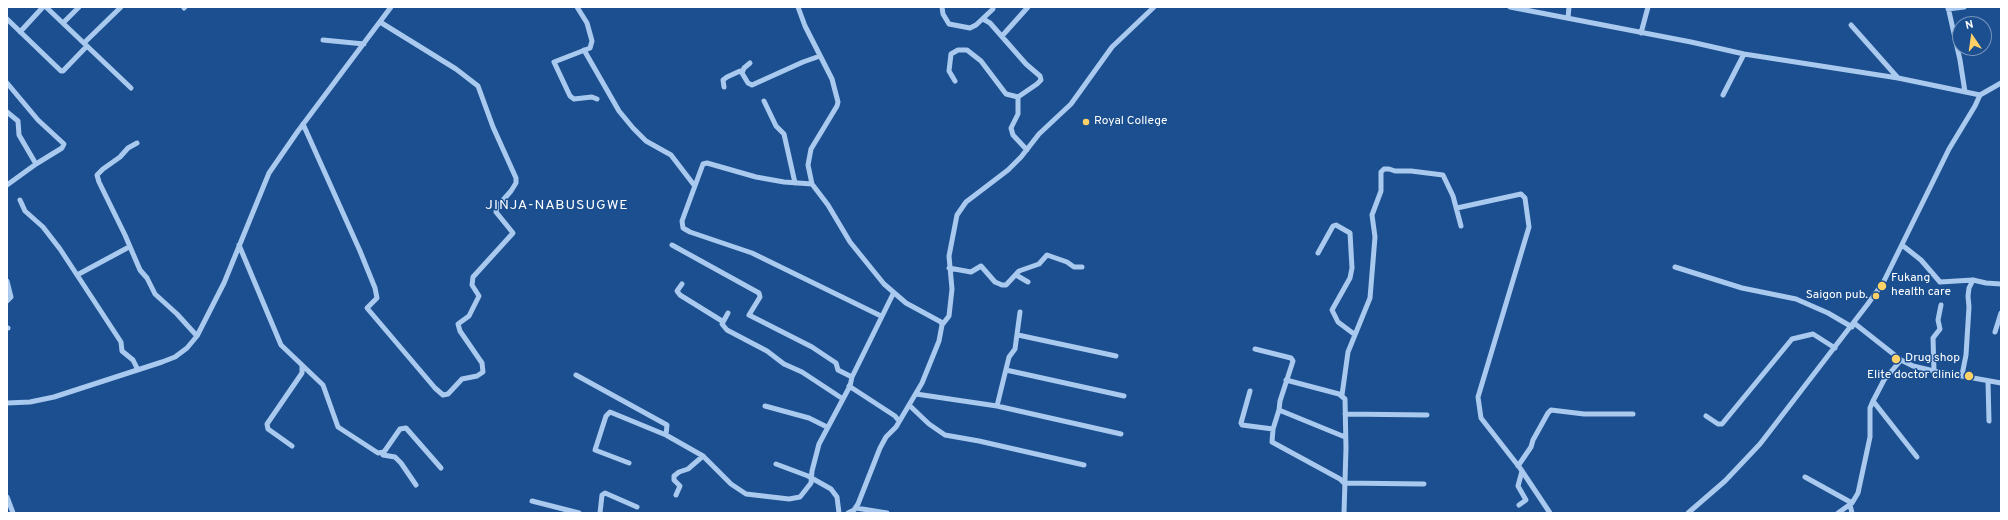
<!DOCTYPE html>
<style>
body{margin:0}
#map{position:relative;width:2008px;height:520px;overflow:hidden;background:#1b4f8f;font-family:Overpass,sans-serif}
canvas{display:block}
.frame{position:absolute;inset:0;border:8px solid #fff;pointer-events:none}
.north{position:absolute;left:1952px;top:16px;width:40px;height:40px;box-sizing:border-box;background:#1b4f8f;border:1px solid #7695bc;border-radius:50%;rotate:347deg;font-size:11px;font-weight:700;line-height:16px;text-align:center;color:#fff}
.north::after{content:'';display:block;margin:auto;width:14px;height:18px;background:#ffd166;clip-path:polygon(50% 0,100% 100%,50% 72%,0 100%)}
</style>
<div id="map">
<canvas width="2008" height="520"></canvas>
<div class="frame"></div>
<div class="north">N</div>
</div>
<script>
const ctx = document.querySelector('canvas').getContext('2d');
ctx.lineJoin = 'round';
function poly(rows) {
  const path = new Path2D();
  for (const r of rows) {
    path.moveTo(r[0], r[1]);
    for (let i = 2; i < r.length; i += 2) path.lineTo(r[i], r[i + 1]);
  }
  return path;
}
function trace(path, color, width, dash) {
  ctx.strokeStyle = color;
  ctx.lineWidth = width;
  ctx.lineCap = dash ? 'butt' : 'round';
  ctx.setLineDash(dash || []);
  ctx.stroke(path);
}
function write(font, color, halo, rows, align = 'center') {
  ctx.font = font + ' Overpass,sans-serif';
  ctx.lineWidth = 3;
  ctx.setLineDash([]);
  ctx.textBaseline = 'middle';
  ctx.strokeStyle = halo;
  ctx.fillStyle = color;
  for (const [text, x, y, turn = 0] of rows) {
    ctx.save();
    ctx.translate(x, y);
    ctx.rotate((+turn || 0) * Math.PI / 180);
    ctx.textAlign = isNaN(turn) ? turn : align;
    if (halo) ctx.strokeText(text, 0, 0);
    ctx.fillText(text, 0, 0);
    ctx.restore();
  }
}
const minor = poly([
 [46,7,131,88],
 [577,7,587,23,592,41,590,48,554,62,570,96,574,99,592,97,597,99],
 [798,7,805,26,832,79,838,102,837,106,811,149,808,165,812,184,828,205,850,242,884,284,906,303,941,322,942,325],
 [942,7,943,14,949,24,970,28,976,25,993,9],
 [1510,7,1691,42,1744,54,1898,78,1980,95,2001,83],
 [1948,7,1960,60,1965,92],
 [184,8,185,7],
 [1948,9,1964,7],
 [1568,18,1569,7],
 [7,19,61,71,63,71,87,46],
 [983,19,990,23,1026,64,1040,76,1041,80,1037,84,1018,97,1018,114,1011,128,1013,135,1027,150],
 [63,23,79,7],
 [1851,25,1898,78],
 [20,32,43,7],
 [1641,33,1648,7],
 [1002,36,1028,7],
 [323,40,364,44],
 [84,43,121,7],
 [584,50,619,111,633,128,646,141,671,155,694,185],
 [750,63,744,68,742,73,748,83,752,85,803,62,820,56],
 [955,81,949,71,951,54,958,50,967,50,981,61,1006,94,1018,97],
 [7,83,38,120,64,144,62,148,36,164,7,185],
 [724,87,723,80,727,77,740,71,742,73],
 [1723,95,1744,54],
 [764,101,776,126,784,134,795,183],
 [7,112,18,121,19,135,36,164],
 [303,124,360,251,375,288,377,298,367,308,435,388,443,395,448,394,462,379,477,376,483,372,482,363,460,331,458,324,469,316,479,296,472,285,473,277,513,233,496,212,497,207,511,191,516,183,516,178,493,127,478,86,456,69,380,22],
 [137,143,128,148,120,157,103,169,97,175,99,182,125,235,140,270,147,278,155,294,177,314,197,336],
 [812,184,784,182,756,177,707,163,703,164,682,221,683,228,690,232,752,253,881,316],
 [20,200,25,211,43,227,60,249,121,342,122,351,133,360,138,370],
 [1457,208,1521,194,1525,198,1529,227,1478,397,1481,418,1520,468,1550,513],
 [239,245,281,345,323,385,338,427,378,453,384,452,400,429,406,428,441,468],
 [672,245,759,293,760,297,749,315,812,347,836,363,838,370,852,377],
 [1902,245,1921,260,1940,282,1973,280,1986,283,2001,284],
 [1318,253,1333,226,1336,225,1350,233,1352,268,1350,278,1332,310,1338,322,1354,334],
 [1675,267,1742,288,1796,299,1828,313,1852,327],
 [949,268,971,272,981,266,995,282,1002,285,1006,285,1019,271,1039,264,1047,255,1067,262,1074,267,1082,267],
 [77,275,129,247],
 [1016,275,1028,282],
 [7,281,11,297,7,301],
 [682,284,677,291,680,295,722,321],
 [728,313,722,324,727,330,767,351,784,364,802,372,843,399],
 [1854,323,1901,360,1913,366,1934,371,2001,383],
 [7,328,8,328],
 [1995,332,2001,313],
 [1018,335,1116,356],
 [1255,349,1291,358,1293,361,1280,401,1279,410,1345,437],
 [1006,370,1124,396],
 [1934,371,1933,338,1940,329,1938,320,1941,305],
 [576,375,667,425,666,435,703,456,731,484,746,494,789,499,800,497,811,483,812,471,819,444,843,399,850,386,852,377,893,294],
 [1962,375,1966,355,1969,307,1968,296,1969,288,1973,280],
 [1286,380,1339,394,1345,399,1346,448,1344,513],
 [1988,381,1989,421],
 [849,386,895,416,899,421],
 [1250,391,1241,423,1242,425,1273,429],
 [916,394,997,406,1121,434],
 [1342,395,1348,352,1370,298,1375,237,1372,215,1381,191,1381,172,1384,169,1389,169,1395,171,1411,171,1443,175,1453,196,1461,226],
 [1873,401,1917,457],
 [7,403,30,402,54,397,162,362,175,357,187,348,197,336,224,283,269,173,298,131,391,7],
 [909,405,929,424,945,435,979,441,1084,465],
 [765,406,809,418,827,427],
 [997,406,1009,357,1015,349,1020,312],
 [1279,410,1273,429,1272,442,1340,479,1344,483,1424,484],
 [1345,414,1427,415],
 [1706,416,1718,424,1722,424,1792,339,1813,334,1835,348],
 [292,446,268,429,267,424,302,373,302,365],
 [382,453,383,455,395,457,401,463,416,485],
 [629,463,595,450,606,416,610,412,666,435],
 [776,464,808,476,831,489,837,497,839,513],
 [1518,466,1531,447,1533,440,1548,413,1551,410,1584,414,1633,414],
 [1805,477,1852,503],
 [676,495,680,486,674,480,674,476,679,472,688,469,703,456],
 [7,497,13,513],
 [532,501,579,513],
 [1519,505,1526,500,1518,486,1522,471],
 [1850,505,1852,513],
 [856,508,887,513],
 [600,513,602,495,605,493,637,507],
 [848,513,854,510,858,504,880,448,886,437,896,427,922,383,939,341,942,325,949,316,952,289,949,256,957,215,966,202,1008,170,1021,157,1039,134,1071,104,1112,47,1154,7],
 [1688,513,1725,481,1760,444,1867,305,1883,283,1949,149,1975,106,1980,95],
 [1838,513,1852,503,1858,493,1870,437,1870,408,1873,401,1884,380,1901,360]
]);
const markers = [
 [1086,122,4,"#ffd166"],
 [1882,286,5,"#ffd166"],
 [1876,296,4,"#ffd166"],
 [1896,359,5,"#ffd166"],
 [1969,376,5,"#ffd166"]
];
const poiNames = [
 ["Royal College",1094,122],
 ["Fukang",1891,279],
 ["health care",1891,293],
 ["Saigon pub.",1868,296,"right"],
 ["Drug shop",1905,359],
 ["Elite doctor clinic",1960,376,"right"]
];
const quarterNames = [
 ["JINJA-NABUSUGWE",557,206]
];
trace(minor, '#a9c9ee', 5);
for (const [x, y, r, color] of markers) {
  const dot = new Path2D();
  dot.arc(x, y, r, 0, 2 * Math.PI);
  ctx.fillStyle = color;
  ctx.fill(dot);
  trace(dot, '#1b4f8f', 1.5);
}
write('12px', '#fff', '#1b4f8f', poiNames, 'left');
ctx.letterSpacing = '1px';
write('14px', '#fff', '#1b4f8f', quarterNames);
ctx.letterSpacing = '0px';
</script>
